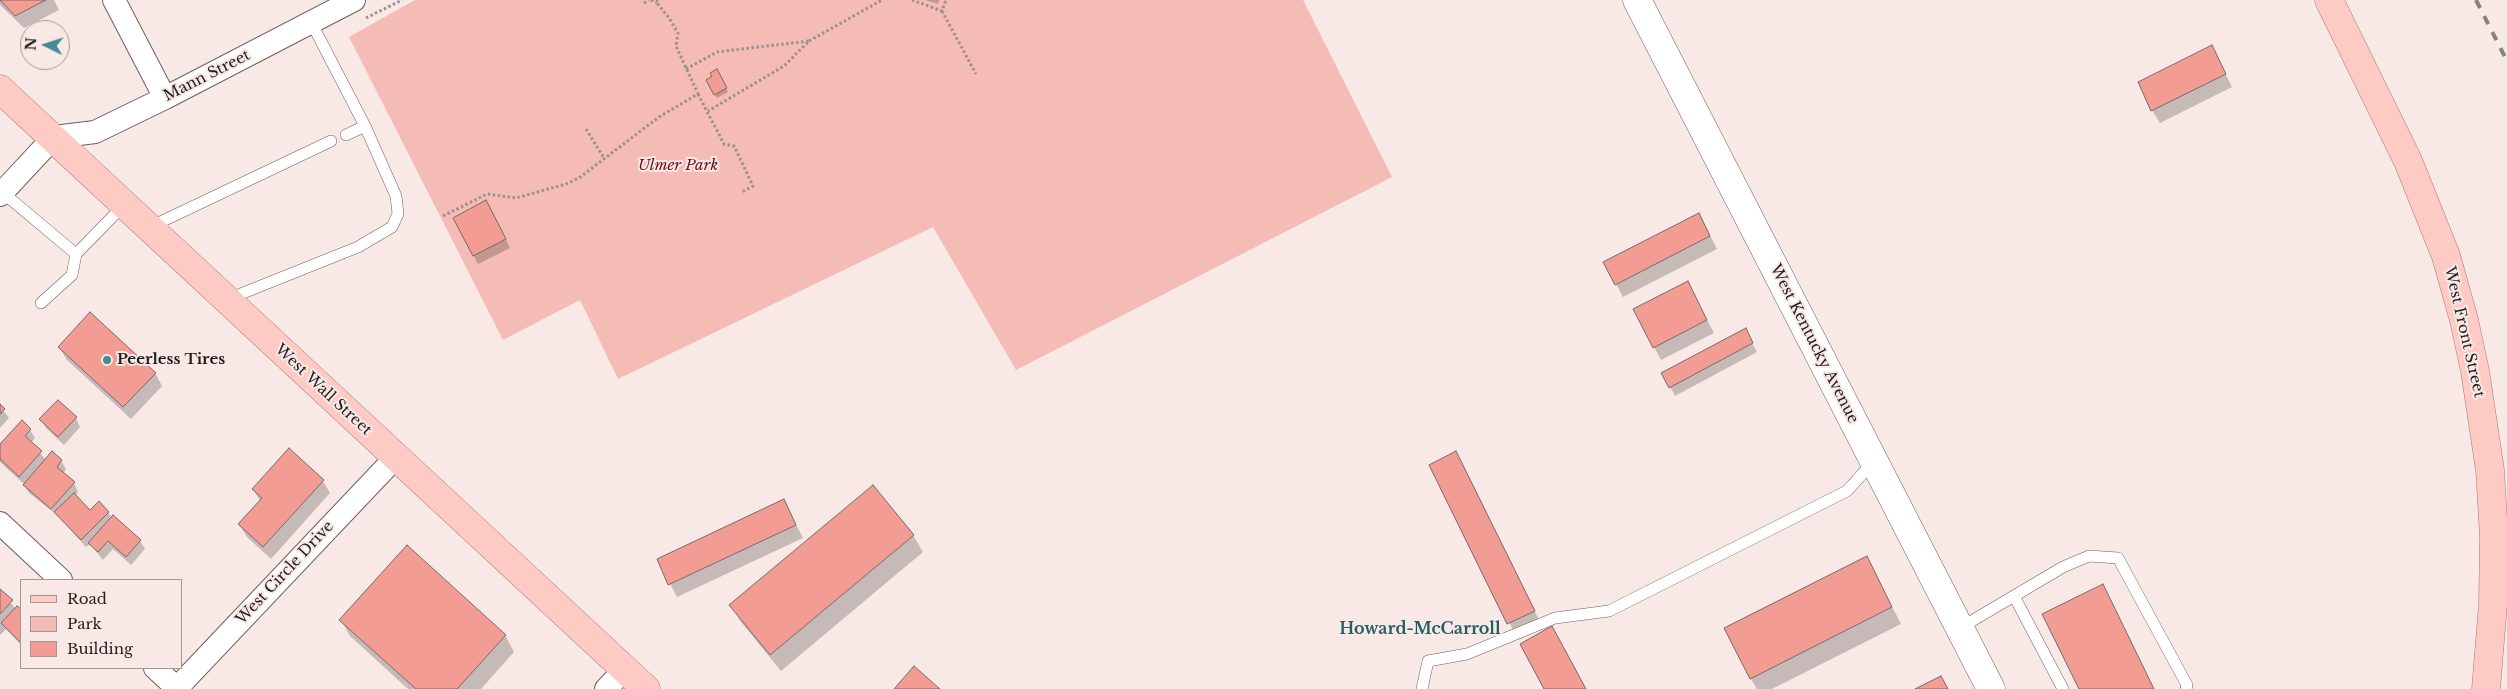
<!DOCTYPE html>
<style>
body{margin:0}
#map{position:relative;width:2507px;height:689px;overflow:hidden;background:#f8e9e7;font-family:"Libre Baskerville",serif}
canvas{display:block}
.legend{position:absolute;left:20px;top:579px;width:162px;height:90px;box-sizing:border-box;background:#f8e9e7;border:1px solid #a39896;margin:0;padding:6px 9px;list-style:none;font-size:15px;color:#231e1d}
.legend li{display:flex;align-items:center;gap:10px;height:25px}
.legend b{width:25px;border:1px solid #a39896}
.north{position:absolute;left:20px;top:20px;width:50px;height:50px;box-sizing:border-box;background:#f8e9e7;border:1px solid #a39896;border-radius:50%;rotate:274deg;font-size:14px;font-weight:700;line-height:20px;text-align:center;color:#231e1d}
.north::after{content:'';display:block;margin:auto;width:18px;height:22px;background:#458b94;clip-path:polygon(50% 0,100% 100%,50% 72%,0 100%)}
</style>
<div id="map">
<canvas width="2507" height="689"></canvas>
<ul class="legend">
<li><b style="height:6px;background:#fecac4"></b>Road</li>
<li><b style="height:14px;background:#f4bcb5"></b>Park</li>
<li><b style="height:14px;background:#f29c93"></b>Building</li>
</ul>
<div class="north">N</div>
</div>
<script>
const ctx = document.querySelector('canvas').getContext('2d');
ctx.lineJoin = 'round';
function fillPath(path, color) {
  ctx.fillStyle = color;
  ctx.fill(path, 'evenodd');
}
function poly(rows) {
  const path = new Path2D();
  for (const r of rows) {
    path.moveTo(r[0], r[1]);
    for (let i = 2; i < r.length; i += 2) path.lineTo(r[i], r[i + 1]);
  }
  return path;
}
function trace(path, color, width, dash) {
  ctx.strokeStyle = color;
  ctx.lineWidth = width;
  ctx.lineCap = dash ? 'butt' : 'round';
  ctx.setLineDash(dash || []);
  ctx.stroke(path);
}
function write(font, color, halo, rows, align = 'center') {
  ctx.font = font + ' "Libre Baskerville",serif';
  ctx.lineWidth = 4;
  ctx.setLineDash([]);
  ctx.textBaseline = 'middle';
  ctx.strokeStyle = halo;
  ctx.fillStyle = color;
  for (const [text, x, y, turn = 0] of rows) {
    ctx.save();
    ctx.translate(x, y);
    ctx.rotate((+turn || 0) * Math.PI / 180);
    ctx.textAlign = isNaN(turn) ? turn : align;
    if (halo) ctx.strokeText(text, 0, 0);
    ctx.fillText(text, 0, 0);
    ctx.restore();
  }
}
const green = poly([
 [415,0,1303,0,1392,177,1016,370,933,227,618,379,580,300,503,340,349,37]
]);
const shadow = poly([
 [0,0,54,0,59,10,24,28,0,5],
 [925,0,939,0,938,4],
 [2212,47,2232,87,2160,123,2152,110],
 [717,71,728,92,717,98,707,80,714,77],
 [491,210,510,248,478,264,455,219],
 [1706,227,1717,249,1623,297,1616,284],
 [1694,295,1714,333,1661,360,1654,347],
 [1745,330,1757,352,1675,396,1663,374],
 [59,347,155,373,162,386,131,419,67,360],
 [0,406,9,418,0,428],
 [76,418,80,427,64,445,46,428,41,419],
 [30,430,35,438,31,443,46,460,52,453,61,461,66,469,63,474,74,483,78,492,75,496,90,512,108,512,112,518,113,517,140,541,145,549,131,565,113,549,103,560,90,544,86,547,58,516,29,493,24,484,0,462,0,446],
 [1456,453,1543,628,1518,640,1431,466],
 [323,481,330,493,271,559,247,537,239,524,260,501,253,489],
 [784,501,803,538,677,597,658,560],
 [913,535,923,552,781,671,741,622,731,606],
 [1876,575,1901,624,1772,689,1757,689,1751,679],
 [0,590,16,609,17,607,21,611,21,645,6,629,0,635],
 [341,620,505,635,514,652,481,689,408,689,350,636]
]);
const building = poly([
 [0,0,46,0,15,16,0,0],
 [2212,45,2226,74,2151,111,2138,82,2212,45],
 [717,69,727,88,714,95,706,80,712,76,710,73,717,69],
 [486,200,506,239,473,256,453,218,486,200],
 [1699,213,1710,236,1615,285,1603,262,1699,213],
 [1688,281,1707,320,1653,348,1633,309,1688,281],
 [90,312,156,373,123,407,58,347,90,312],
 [1746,328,1753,343,1669,388,1661,373,1746,328],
 [58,400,77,417,58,437,39,419,58,400],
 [0,404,5,409,0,414,0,404],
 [22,420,31,429,25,436,42,451,19,477,0,459,0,444,22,420],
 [289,448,324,480,263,547,238,524,262,498,252,489,289,448],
 [52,451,62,460,57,467,75,482,51,509,23,485,52,451],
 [1456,451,1535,611,1507,624,1429,465,1456,451],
 [873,485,914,535,770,655,729,605,873,485],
 [74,493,90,510,99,501,109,512,81,540,54,512,74,493],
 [784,499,796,525,668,585,657,559,784,499],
 [113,515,141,540,126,557,108,541,98,552,88,543,113,515],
 [407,545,506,635,457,689,416,689,339,620,407,545],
 [1867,556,1892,607,1750,679,1724,628,1867,556],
 [2103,584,2154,689,2079,689,2042,614,2103,584],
 [0,589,13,600,0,614,0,589],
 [17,606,21,609,21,643,1,623,17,606],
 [1552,626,1586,689,1544,689,1520,644,1552,626],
 [914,666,940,689,894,689,914,666],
 [1941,676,1948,689,1915,689,1941,676]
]);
const path = poly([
 [651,0,657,3],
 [912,0,942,11,946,0],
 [644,3,649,0],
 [942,11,976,74],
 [366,18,402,0],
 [809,41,882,0],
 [686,69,717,52,809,41,784,66,708,111],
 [698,94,724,144,734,146,753,186,742,192],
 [586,129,604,158],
 [443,216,487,194,516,198,566,184,579,178,659,117,698,94,676,46,678,33,669,18,657,3,657,0]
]);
const service = poly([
 [311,22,365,126,346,135],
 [2,192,76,254,125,204],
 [150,227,331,141],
 [228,299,358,247,392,227,398,214,396,196,365,126],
 [41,303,72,275,76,254],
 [2014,596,2063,567,2089,556,2118,558,2187,685,2186,689],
 [1960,628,2014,596,2063,689],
 [1422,689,1428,661,1467,654,1555,618,1609,611,1847,491,1873,462]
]);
const minor = poly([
 [114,0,165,98],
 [0,195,54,137,95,132,165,98,354,0],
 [0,523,61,580],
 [155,668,178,689],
 [176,689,395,458],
 [606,689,625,669]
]);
const tertiary = poly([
 [1637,0,1991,689]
]);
const primary = poly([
 [2329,0,2408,161,2446,256,2464,320,2475,371,2490,470,2494,537,2493,604,2486,689],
 [0,89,646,689]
]);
const rail = poly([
 [2476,0,2507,61]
]);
const markers = [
 [107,360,5,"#458b94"]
];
const streetNames = [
 ["Mann Street",207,76,-27],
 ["West Front Street",2464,332,77],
 ["West Kentucky Avenue",1814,344,63],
 ["West Wall Street",323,390,43],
 ["West Circle Drive",285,573,-47]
];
const parkNames = [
 ["Ulmer Park",678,166]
];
const poiNames = [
 ["Peerless Tires",117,360]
];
const neighbourhoodNames = [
 ["Howard-McCarroll",1420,629]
];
fillPath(green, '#f4bcb5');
fillPath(shadow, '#0003');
fillPath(building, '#f29c93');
trace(building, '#776a68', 1);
trace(service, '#6d605e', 12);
trace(minor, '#6d605e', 24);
trace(tertiary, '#6d605e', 29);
trace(primary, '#b17670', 29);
trace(path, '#9b918f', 3, [2.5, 2.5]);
trace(service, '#fff', 11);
trace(minor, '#fff', 22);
trace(tertiary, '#fff', 28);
trace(primary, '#fecac4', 28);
trace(rail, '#8a807f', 4, [9, 9]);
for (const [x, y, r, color] of markers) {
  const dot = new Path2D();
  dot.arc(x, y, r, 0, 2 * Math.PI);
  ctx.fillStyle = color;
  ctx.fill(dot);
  trace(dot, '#f8e9e7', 2);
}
write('15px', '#231e1d', '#f8e9e7', streetNames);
write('italic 15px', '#730d10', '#f8e9e7', parkNames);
write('bold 15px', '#231e1d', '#f8e9e7', poiNames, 'left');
write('bold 16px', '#255e65', '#f8e9e7', neighbourhoodNames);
</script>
